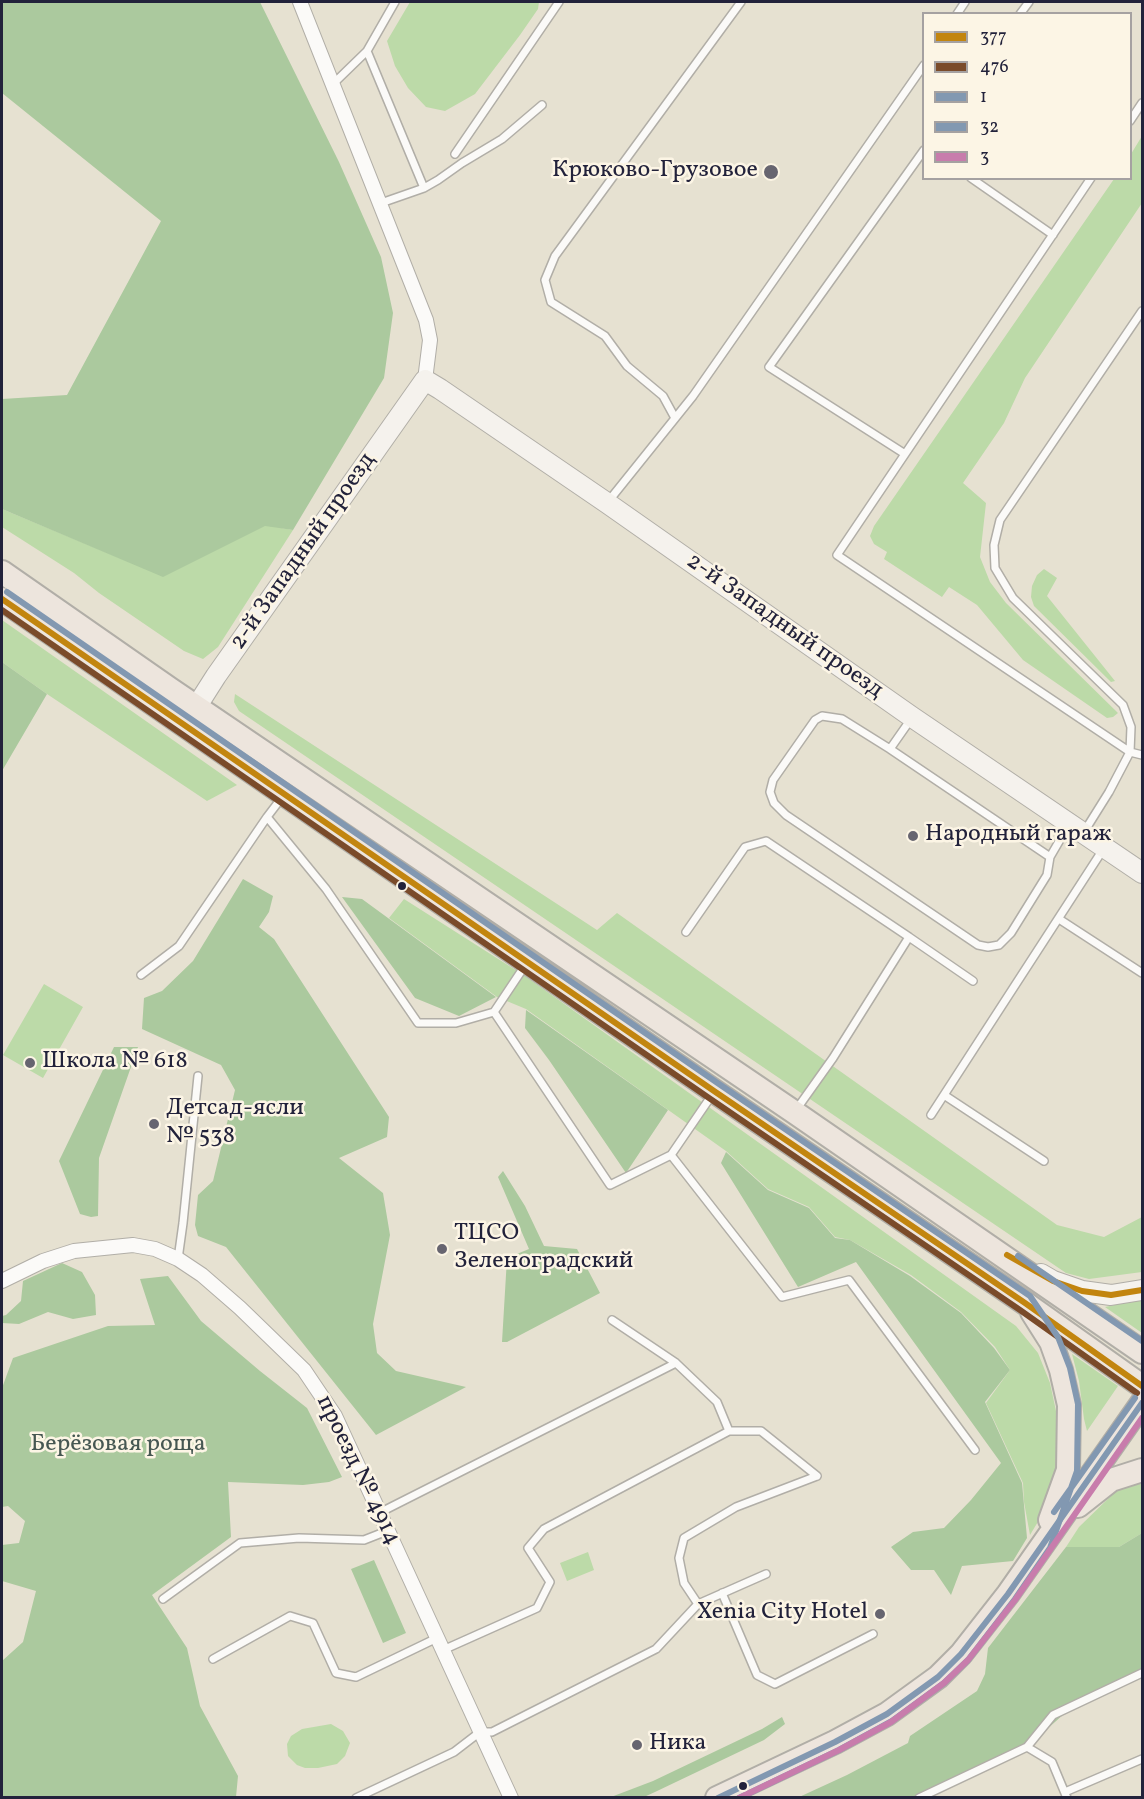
<!DOCTYPE html>
<meta charset="utf-8">
<style>
body{margin:0}
#map{position:relative;width:1144px;height:1799px;overflow:hidden;background:#e6e1d1;font-family:Vollkorn,serif}
canvas{display:block}
.frame{position:absolute;inset:0;border:3px solid #22223b;pointer-events:none}
.legend{position:absolute;left:922px;top:12px;width:210px;height:168px;box-sizing:border-box;background:#fcf5e5;border:2px solid #a5a1a1;margin:0;padding:8px 10px;list-style:none;font-size:18px;color:#22223b}
.legend li{display:flex;align-items:center;gap:12px;height:30px}
.legend b{width:30px;border:2px solid #a5a1a1}
</style>
<div id="map">
<canvas width="1144" height="1799"></canvas>
<div class="frame"></div>
<ul class="legend">
<li><b style="height:8px;background:#c2850f"></b>377</li>
<li><b style="height:8px;background:#7a4b2a"></b>476</li>
<li><b style="height:8px;background:#8298b1"></b>1</li>
<li><b style="height:8px;background:#8298b1"></b>32</li>
<li><b style="height:8px;background:#c87cac"></b>3</li>
</ul>
</div>
<script>
const ctx = document.querySelector('canvas').getContext('2d');
ctx.lineJoin = 'round';
function fillPath(path, color) {
  ctx.fillStyle = color;
  ctx.fill(path, 'evenodd');
}
function poly(rows) {
  const path = new Path2D();
  for (const r of rows) {
    path.moveTo(r[0], r[1]);
    for (let i = 2; i < r.length; i += 2) path.lineTo(r[i], r[i + 1]);
  }
  return path;
}
function trace(path, color, width, dash) {
  ctx.strokeStyle = color;
  ctx.lineWidth = width;
  ctx.lineCap = dash ? 'butt' : 'round';
  ctx.setLineDash(dash || []);
  ctx.stroke(path);
}
function write(font, color, halo, rows, align = 'center') {
  ctx.font = font + ' Vollkorn,serif';
  ctx.lineWidth = 5;
  ctx.setLineDash([]);
  ctx.textBaseline = 'middle';
  ctx.strokeStyle = halo;
  ctx.fillStyle = color;
  for (const [text, x, y, turn = 0] of rows) {
    ctx.save();
    ctx.translate(x, y);
    ctx.rotate((+turn || 0) * Math.PI / 180);
    ctx.textAlign = isNaN(turn) ? turn : align;
    if (halo) ctx.strokeText(text, 0, 0);
    ctx.fillText(text, 0, 0);
    ctx.restore();
  }
}
const green = poly([
 [410,2,539,2,538,9,520,35,475,94,445,111,426,107,408,88,395,66,387,41],
 [1142,136,1142,203,1025,378,1004,423,963,483,986,503,980,557,990,582,1006,603,1118,713,1113,717,1107,718,1023,660,977,605,949,587,942,597,884,559,887,552,874,544,870,536,874,526,1114,179,1130,178,1131,154],
 [2,509,163,576,265,525,293,530,218,647,203,659,184,651,99,593,74,573,2,527],
 [1044,569,1057,578,1047,596,1115,681,1111,682,1034,606,1031,597,1032,586,1037,575],
 [2,620,237,785,207,801,47,694,2,662],
 [235,694,597,930,617,913,1057,1225,1104,1237,1142,1217,1142,1272,1089,1279,1066,1273,239,711,234,702],
 [404,899,525,976,1016,1326,1038,1353,1050,1383,1062,1439,1060,1485,1030,1535,1024,1502,1023,1483,986,1403,1010,1370,995,1347,961,1312,911,1275,850,1240,835,1237,809,1207,768,1189,726,1151,526,1009,497,997,389,918],
 [44,984,83,1007,43,1078,3,1055],
 [1142,1299,1142,1333,1105,1307],
 [1072,1354,1118,1386,1087,1431,1084,1419,1079,1381],
 [1142,1482,1142,1533,1119,1547,1066,1547,1079,1527,1116,1491],
 [588,1552,594,1570,567,1581,560,1563],
 [331,1724,343,1731,350,1743,345,1756,337,1764,318,1768,305,1768,297,1765,288,1756,287,1744,291,1736,302,1729]
]);
const forest = poly([
 [2,2,260,2,339,162,381,257,393,313,384,378,293,530,265,526,163,577,2,509,2,399,67,395,161,221,2,93],
 [2,662,47,694,2,771],
 [243,879,273,896,269,912,259,927,274,939,389,1117,387,1137,339,1158,383,1193,390,1235,373,1324,377,1353,396,1371,466,1387,376,1435,226,1247,198,1236,195,1225,198,1195,213,1181,235,1090,221,1065,142,1029,144,998,162,991,193,961],
 [342,897,362,899,496,997,459,1016,415,998],
 [526,1010,668,1110,626,1173,549,1060,525,1028],
 [114,1047,138,1047,99,1158,98,1216,91,1217,80,1214,59,1161],
 [726,1152,768,1190,809,1208,835,1238,850,1240,910,1276,961,1313,994,1348,1010,1370,985,1402,1022,1483,1027,1538,1013,1561,962,1566,951,1595,934,1570,911,1570,891,1547,913,1532,944,1528,971,1500,1001,1463,856,1262,798,1287,721,1163],
 [503,1171,525,1206,544,1246,577,1249,600,1293,507,1342,502,1342,507,1258,529,1249,498,1177],
 [62,1263,82,1272,95,1295,96,1315,73,1319,48,1312,19,1324,2,1323,2,1316,6,1315,21,1301,23,1281],
 [168,1276,201,1321,260,1371,307,1408,342,1477,329,1482,303,1485,228,1482,231,1537,152,1595,187,1648,200,1706,238,1776,236,1797,2,1797,2,1661,23,1642,36,1591,2,1581,2,1545,19,1543,25,1521,8,1506,2,1507,2,1388,13,1358,108,1326,155,1325,140,1279],
 [1142,1533,1142,1670,1074,1705,1027,1747,920,1797,797,1798,847,1775,908,1743,910,1736,977,1691,985,1674,988,1648,1066,1547,1119,1547],
 [374,1560,406,1633,383,1643,351,1569],
 [782,1717,785,1724,764,1740,655,1792,644,1797,611,1797,653,1781,762,1729]
]);
const lane = poly([
 [957,14,965,2],
 [1020,14,1029,2],
 [367,51,424,188],
 [333,84,367,51,395,2],
 [1130,121,1142,103],
 [455,154,559,2],
 [971,178,1053,235],
 [1091,178,837,555,1130,752,1142,755],
 [381,203,424,188,438,180,462,163,502,139,542,105],
 [675,418,663,396,627,366,605,336,551,302,545,280,555,256,741,2],
 [905,454,769,367,924,150],
 [607,503,693,396,924,65],
 [911,719,890,749,842,719,822,716,815,720,773,780,770,792,774,803,786,815,978,945,988,947,999,945,1011,933,1047,875,1050,857,1068,826],
 [890,749,1050,857],
 [283,796,267,817,326,889,418,1023,456,1023,494,1012],
 [1084,832,1109,792,1130,752,1131,727,1123,705,1013,598,995,568,994,545,1000,520,1142,311],
 [1059,919,1142,973],
 [686,932,745,847,766,841,909,937],
 [526,964,494,1012,610,1185,671,1155],
 [141,975,179,946,267,817],
 [712,1095,671,1155,782,1297,849,1280,975,1450],
 [944,1095,1044,1161],
 [796,1110,833,1058,909,937,973,981],
 [931,1115,1104,848],
 [178,1259,183,1223,198,1076],
 [612,1320,676,1363,717,1402,729,1431],
 [379,1513,676,1363],
 [722,1593,757,1675,775,1684,873,1634],
 [163,1599,240,1543,299,1538,364,1540,387,1531],
 [698,1604,684,1583,679,1558,684,1538,736,1507,817,1476],
 [443,1650,537,1608,550,1582,528,1548,544,1529,729,1431,761,1431,817,1476],
 [213,1659,290,1616,313,1623,336,1673,356,1677,437,1638],
 [1027,1747,1053,1715,1142,1673],
 [1065,1792,1142,1759],
 [356,1798,454,1752,480,1732,492,1732,656,1649,698,1604,766,1574],
 [919,1798,1027,1747,1052,1762,1067,1798]
]);
const street = poly([
 [300,2,426,320,430,340,425,380],
 [2,1281,43,1261,74,1251,133,1245,155,1249,178,1259,202,1275,240,1308,304,1370,335,1416,511,1798]
]);
const secondary = poly([
 [188,720,216,676,425,380,440,389,607,503,912,717,1142,873],
 [1041,1274,1053,1281,1082,1291,1111,1295,1142,1290]
]);
const primary = poly([
 [2,572,170,689,794,1112,1142,1352],
 [2,599,714,1091,1025,1303,1142,1386],
 [1032,1312,1051,1342,1061,1370,1069,1405,1068,1470,1050,1520],
 [1078,1506,1111,1480,1142,1470],
 [717,1798,835,1742,887,1714,938,1677,961,1654,1008,1594,1142,1403]
]);
const bus1 = poly([
 [2,599,714,1091,1025,1303,1142,1386],
 [1007,1255,1053,1281,1082,1291,1111,1295,1142,1290]
]);
const bus2 = poly([
 [2,610,709,1098,1020,1310,1137,1393]
]);
const bus3 = poly([
 [7,592,719,1084,1030,1296,1058,1337,1070,1368,1078,1404,1077,1471,1050,1548,1015,1599,968,1660,944,1683,892,1721,839,1750,739,1798],
 [1018,1256,1142,1341],
 [1054,1512,1135,1398]
]);
const bus4 = poly([
 [718,1798,835,1742,887,1714,938,1677,961,1654,1008,1594,1142,1403]
]);
const bus5 = poly([
 [739,1798,839,1750,891,1722,944,1683,968,1660,1015,1600,1142,1418]
]);
const markers = [
 [771,172,8,"#676570"],
 [913,836,6,"#676570"],
 [402,886,5,"#22223b"],
 [30,1063,6,"#676570"],
 [154,1124,6,"#676570"],
 [442,1249,6,"#676570"],
 [880,1614,6,"#676570"],
 [637,1745,6,"#676570"],
 [743,1786,5,"#22223b"]
];
const poiNames = [
 ["Крюково-Грузовое",758,172,"right"],
 ["Народный гараж",925,836],
 ["Школа № 618",42,1063],
 ["Детсад-ясли",166,1110],
 ["№ 538",166,1138],
 ["ТЦСО",454,1235],
 ["Зеленоградский",454,1263],
 ["Xenia City Hotel",868,1614,"right"],
 ["Ника",649,1745]
];
const streetNames = [
 ["2-й Западный проезд",304,552,-55],
 ["2-й Западный проезд",784,627,35],
 ["проезд № 4914",357,1471,64]
];
const parkNames = [
 ["Берёзовая роща",118,1446]
];
fillPath(green, '#bcdaa8');
fillPath(forest, '#abc99e');
trace(lane, '#b1aea7', 10);
trace(street, '#b1aea7', 16);
trace(secondary, '#b1aea7', 22);
trace(primary, '#b1aea7', 26);
trace(lane, '#fbfaf8', 7);
trace(street, '#fbfaf8', 14);
trace(secondary, '#f5f2ed', 20);
trace(primary, '#ede5dd', 22);
trace(bus1, '#c2850f', 6);
trace(bus2, '#7a4b2a', 6);
trace(bus3, '#8298b1', 6);
trace(bus4, '#8298b1', 6);
trace(bus5, '#c87cac', 6);
for (const [x, y, r, color] of markers) {
  const dot = new Path2D();
  dot.arc(x, y, r, 0, 2 * Math.PI);
  ctx.fillStyle = color;
  ctx.fill(dot);
  trace(dot, '#fcf5e5', 2);
}
write('24px', '#22223b', '#fcf5e5', poiNames, 'left');
write('24px', '#22223b', '#fcf5e5', streetNames);
write('24px', '#465752', '#fcf5e5', parkNames);
</script>
